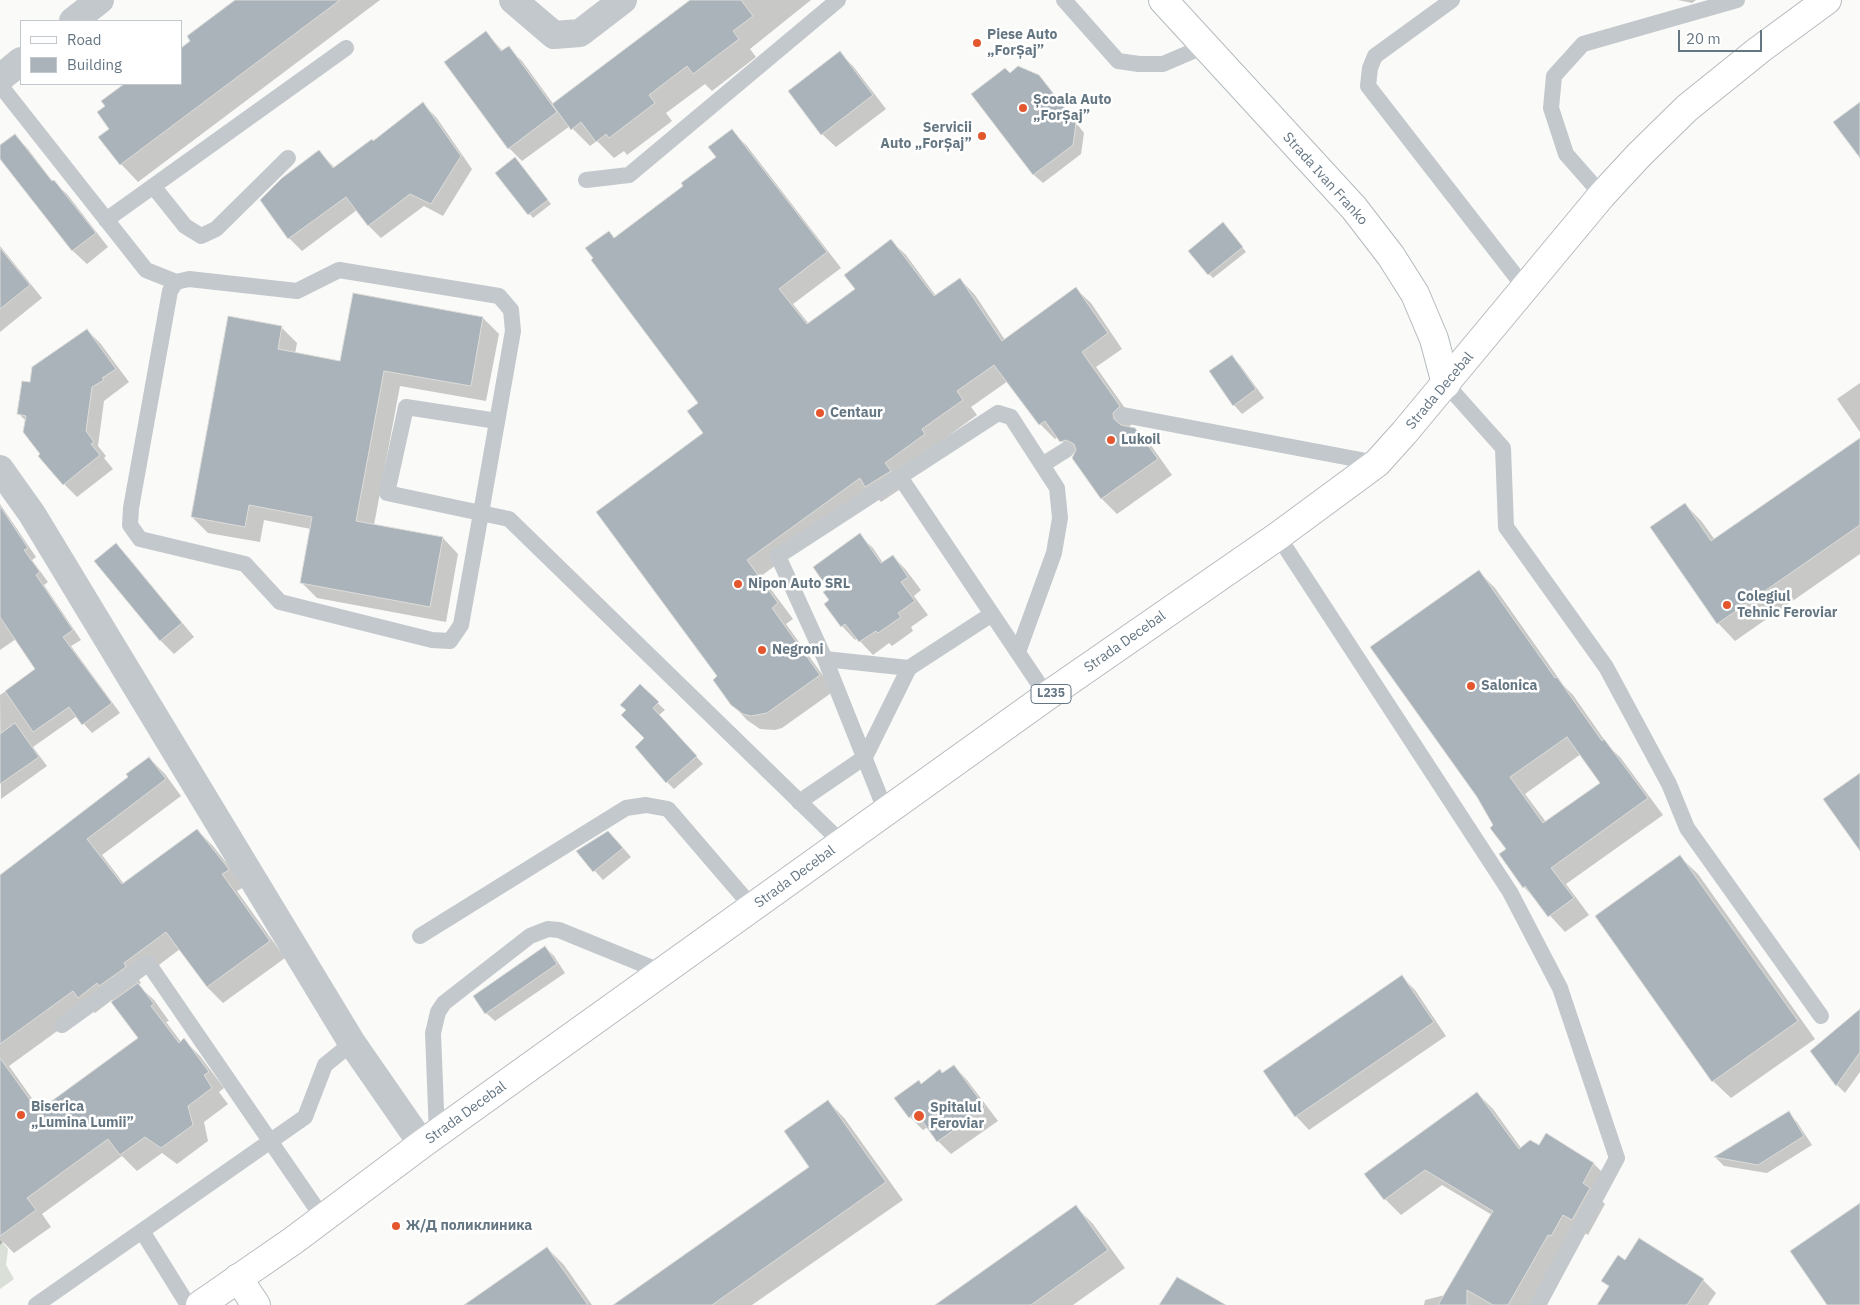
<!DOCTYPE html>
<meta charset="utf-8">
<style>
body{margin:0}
#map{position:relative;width:1860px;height:1305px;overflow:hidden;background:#fafaf8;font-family:"IBM Plex Sans",sans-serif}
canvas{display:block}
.legend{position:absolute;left:20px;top:20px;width:162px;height:65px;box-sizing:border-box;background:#fff;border:1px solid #c1c8cd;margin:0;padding:6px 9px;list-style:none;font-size:15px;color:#657683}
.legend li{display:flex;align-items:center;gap:10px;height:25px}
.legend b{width:25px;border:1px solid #c1c8cd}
.scale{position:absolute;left:1678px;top:30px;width:84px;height:22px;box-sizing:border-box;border:2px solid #657683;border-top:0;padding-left:6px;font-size:15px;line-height:18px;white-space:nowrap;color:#657683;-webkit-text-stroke:4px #fff;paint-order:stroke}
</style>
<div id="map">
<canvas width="1860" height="1305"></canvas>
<ul class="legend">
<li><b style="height:6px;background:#fff"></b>Road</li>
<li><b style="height:14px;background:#aab3b9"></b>Building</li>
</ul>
<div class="scale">20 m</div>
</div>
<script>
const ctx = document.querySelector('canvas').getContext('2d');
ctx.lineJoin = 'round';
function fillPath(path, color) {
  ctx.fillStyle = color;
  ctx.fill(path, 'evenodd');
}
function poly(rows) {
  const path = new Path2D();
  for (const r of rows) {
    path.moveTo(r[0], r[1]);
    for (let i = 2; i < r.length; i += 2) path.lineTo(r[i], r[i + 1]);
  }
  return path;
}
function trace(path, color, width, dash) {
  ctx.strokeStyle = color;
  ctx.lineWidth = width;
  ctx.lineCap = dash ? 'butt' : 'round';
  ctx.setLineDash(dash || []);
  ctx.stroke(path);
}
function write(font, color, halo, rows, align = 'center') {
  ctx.font = font + ' "IBM Plex Sans",sans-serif';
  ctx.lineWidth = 5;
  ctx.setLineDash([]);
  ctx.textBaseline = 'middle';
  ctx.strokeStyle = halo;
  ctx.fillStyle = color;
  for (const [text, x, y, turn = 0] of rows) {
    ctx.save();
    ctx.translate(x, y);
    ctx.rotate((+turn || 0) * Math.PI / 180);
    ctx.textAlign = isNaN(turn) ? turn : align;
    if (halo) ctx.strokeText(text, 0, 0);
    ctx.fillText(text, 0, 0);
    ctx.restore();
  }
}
const green = poly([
 [0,1240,8,1249,6,1265,14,1279,0,1289]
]);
const shadow = poly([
 [249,0,380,0,138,182,121,164,107,106,103,101,127,84,181,84],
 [692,0,811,0,750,49,756,57,712,91,705,84,666,113,672,121,627,155,624,151,614,158,597,141,590,146,570,126,522,161,509,148,486,33,503,51,508,48,522,61,554,105],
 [1678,0,1696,0,1692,3],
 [840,53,853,66,886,109,836,147,822,134,790,92],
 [1010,75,1039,76,1048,86,1084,133,1081,154,1043,183,1034,175,973,94],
 [423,104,436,117,472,169,443,216,424,206,381,238,369,226,357,210,302,251,289,238,261,200,319,152,335,168,373,142],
 [732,131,747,146,841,268,793,304,809,324,856,289,890,240,906,255,936,296,960,279,975,295,1005,340,1075,288,1091,303,1122,349,1096,367,1134,421,1129,427,1135,429,1150,444,1172,475,1117,514,1102,499,1073,458,1075,455,1058,437,1055,439,1040,424,1008,381,971,407,977,415,936,445,899,479,905,486,881,502,874,494,761,576,793,619,786,624,834,691,782,728,775,730,760,729,747,720,732,704,718,677,705,433,700,404,608,232,615,239,685,186,718,157],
 [15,135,28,149,53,182,67,194,108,247,87,264,73,251,0,157,0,147],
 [519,163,551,204,533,218,497,173],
 [1227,228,1246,252,1213,278,1209,274],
 [0,246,42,298,0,332],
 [483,318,499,334,486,401,400,386,374,525,443,538,458,554,446,622,317,598,301,582,311,529,264,520,260,542,208,533,192,517,281,327,297,343,295,354,341,362],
 [87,330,100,343,129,382,104,401,98,446,106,456,104,458,113,469,77,497,51,471,26,421,18,413,31,383],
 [1231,356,1240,365,1264,398,1242,414,1234,405],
 [1860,383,1860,432,1837,399],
 [1860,439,1860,554,1735,641,1718,623,1685,504,1702,522,1715,540],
 [0,504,36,557,32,560,48,582,44,585,81,640,71,646,120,713,92,733,77,716,33,747,47,766,1,799,0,695,37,670,16,639,0,650],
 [859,535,873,548,883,563,893,556,906,570,921,590,914,596,928,615,911,627,913,631,892,646,889,643,873,655,857,638,855,640,842,626,831,601,830,589],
 [116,544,129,558,194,637,174,654,161,641,95,561],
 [1479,572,1495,588,1564,686,1573,695,1610,748,1620,757,1663,815,1566,884,1589,915,1565,932,1524,887,1495,825],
 [1581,754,1601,783,1546,822,1525,794],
 [640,686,665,710,659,715,703,764,674,789,667,782,646,738],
 [149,758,165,774,181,796,102,855,124,884,197,830,213,846,244,885,244,887,237,891,285,958,223,1003,207,987,180,949,139,980,141,983,138,985,154,1000,169,1021,166,1022,181,1042,184,1040,200,1056,224,1088,219,1092,228,1104,204,1122,208,1141,177,1164,162,1153,137,1171,122,1156,42,1214,51,1227,14,1253,3,1242,0,1245,0,877,130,777],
 [112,1000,140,1038,41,1111,9,1066,89,1008,95,1013],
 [617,841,631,857,603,880,578,852],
 [1680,857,1698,874,1815,1039,1731,1098,1713,1081],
 [545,947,554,956,565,973,495,1021,486,1013],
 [1402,977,1415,990,1446,1036,1309,1130,1296,1116],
 [1860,1011,1860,1072,1845,1093,1837,1085,1812,1051],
 [954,1066,967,1080,998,1121,951,1154,938,1141,928,1127,923,1130,910,1117,922,1085,940,1071,943,1074],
 [1477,1093,1493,1109,1521,1148,1539,1147,1546,1135,1594,1164,1610,1180,1599,1198,1605,1204,1588,1235,1580,1230,1533,1305,1424,1305,1425,1300,1445,1295,1492,1215,1442,1185,1401,1215,1385,1199,1366,1174],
 [828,1101,845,1119,903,1200,752,1305,615,1305,811,1167],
 [1788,1113,1797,1122,1812,1145,1767,1173,1724,1166,1716,1158],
 [1076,1207,1093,1224,1125,1268,1073,1305,937,1305],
 [547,1248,564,1265,592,1305,466,1305],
 [1626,1261,1703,1280,1716,1293,1708,1305,1599,1305,1610,1287,1603,1281]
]);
const building = poly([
 [235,0,340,0,120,165,98,137,109,129,97,112,105,106,101,101,124,84,181,84,181,48,190,41,187,36,235,0],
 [690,0,741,0,753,16,733,31,739,39,693,74,687,66,649,95,655,103,609,138,606,134,596,142,581,122,571,130,552,104,690,0],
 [486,31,501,51,509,46,557,112,508,149,444,62,486,31],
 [840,51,873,95,821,135,788,91,840,51],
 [1018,66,1039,75,1076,123,1073,145,1033,175,971,94,1005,68,1010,73,1018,66],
 [423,102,461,156,431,204,410,194,368,226,346,197,288,239,260,200,282,178,319,150,333,168,372,139,373,141,423,102],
 [1860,102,1860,158,1833,122,1860,102],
 [732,129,827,252,779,289,807,324,855,289,844,275,891,239,934,296,960,278,1002,341,1076,287,1108,333,1082,352,1120,406,1113,413,1114,419,1121,425,1135,428,1158,459,1101,499,1072,458,1076,450,1074,444,1066,440,1060,442,1045,421,1039,425,994,365,957,391,963,400,922,429,925,434,885,463,891,471,865,487,860,478,747,560,778,603,772,608,820,675,767,713,751,716,743,714,731,705,713,680,717,676,596,512,703,433,687,411,698,403,591,260,593,258,585,248,609,231,614,238,683,186,681,183,716,157,708,147,732,129],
 [15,134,52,181,54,180,96,233,72,251,0,159,0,145,15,134],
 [515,157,548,200,528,215,495,173,515,157],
 [1223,222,1243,247,1208,275,1188,251,1223,222],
 [0,248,30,285,0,309,0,248],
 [353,293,483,317,471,386,384,371,356,521,443,537,430,607,300,583,312,517,249,505,245,527,191,517,228,316,282,326,278,349,340,361,353,293],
 [87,329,116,369,102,378,104,380,92,387,86,431,94,442,91,444,100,455,63,485,38,456,40,454,23,432,26,416,17,414,22,381,30,382,32,367,87,329],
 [1232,355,1256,389,1233,406,1209,371,1232,355],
 [1860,438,1860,525,1717,624,1650,527,1685,503,1711,541,1860,438],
 [0,506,28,548,24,550,40,572,36,575,73,630,63,637,112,703,82,725,69,707,33,732,5,691,35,669,0,617,0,506],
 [860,533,881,563,893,555,908,577,901,582,915,601,898,613,901,617,878,633,876,631,859,642,845,624,841,627,824,604,829,600,823,592,828,589,813,567,860,533],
 [116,543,182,623,160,641,94,561,116,543],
 [1479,570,1555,678,1557,677,1602,741,1604,739,1648,798,1551,868,1574,898,1548,917,1525,886,1523,888,1499,854,1506,849,1490,828,1493,825,1477,797,1370,647,1479,570],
 [1567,737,1600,783,1543,823,1510,777,1567,737],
 [640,684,659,702,653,708,697,756,666,783,635,747,644,738,621,715,626,710,620,705,640,684],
 [15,723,39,757,0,784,0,734,15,723],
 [149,757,166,779,87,839,122,884,197,829,228,868,229,870,222,874,270,941,207,987,166,932,124,963,126,967,99,986,97,983,78,998,73,991,0,1044,0,875,128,777,126,774,149,757],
 [1860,773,1860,851,1823,799,1860,773],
 [608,831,623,848,593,872,576,851,608,831],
 [1680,855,1798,1021,1712,1082,1595,916,1680,855],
 [545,946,557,964,485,1014,473,996,545,946],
 [1402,975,1434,1022,1295,1117,1263,1071,1402,975],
 [138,983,154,1004,151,1006,179,1043,184,1038,209,1072,204,1075,212,1088,188,1106,193,1125,161,1148,145,1137,120,1155,108,1139,27,1198,36,1210,0,1236,0,1058,38,1111,138,1038,111,1002,138,983],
 [1860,1009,1860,1052,1836,1086,1810,1051,1860,1009],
 [954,1065,985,1107,937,1142,916,1112,909,1118,894,1098,919,1080,921,1084,940,1069,942,1073,954,1065],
 [1477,1092,1519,1149,1530,1140,1539,1145,1546,1133,1594,1163,1583,1183,1590,1188,1572,1220,1563,1215,1551,1236,1548,1235,1508,1305,1493,1305,1467,1290,1467,1305,1438,1305,1493,1211,1425,1170,1384,1200,1364,1174,1477,1092],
 [828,1100,886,1182,712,1305,613,1305,809,1167,784,1131,828,1100],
 [1789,1111,1804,1136,1758,1165,1714,1157,1789,1111],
 [1860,1203,1860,1305,1827,1305,1790,1251,1860,1203],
 [1076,1205,1108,1250,1031,1305,935,1305,1076,1205],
 [1639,1238,1704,1279,1687,1305,1597,1305,1609,1286,1601,1281,1618,1255,1625,1260,1639,1238],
 [547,1247,588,1305,464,1305,547,1247],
 [1177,1277,1226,1305,1159,1305,1177,1277]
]);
const lane = poly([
 [1064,0,1118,61,1139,64,1163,64,1205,46],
 [1452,0,1375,56,1370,68,1368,86,1525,288],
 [0,85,146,270,176,282,189,279,297,291,339,270,499,296,511,310,513,331,481,513,461,625,450,641,432,640,280,602,245,564,140,539,130,525,131,508,170,291,176,282],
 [586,180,629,175,838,0],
 [153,186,185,226,201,236,216,229,288,158],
 [1602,195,1566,154,1551,108,1554,76,1583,44,1737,0],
 [106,220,346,48],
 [1446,384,1503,448,1506,527,1606,667,1669,784,1687,828,1821,1016],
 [1123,415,1377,463],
 [497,421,406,407,387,493,509,519,842,843],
 [1042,465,1066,450],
 [900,477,1047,696],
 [1278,536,1510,892,1560,988,1617,1158,1538,1305],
 [825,659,909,668],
 [799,802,865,757,909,668,992,614],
 [886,812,825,659,778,556,998,413,1011,417,1057,488,1060,518,1054,553,1018,652],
 [420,936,626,808,646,805,668,809,753,908],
 [62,1025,148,963,323,1218],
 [437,1134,433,1033,438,1012,444,1003,530,936,548,929,559,930,662,972],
 [142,1231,188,1305],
 [36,1305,305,1117,325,1065,352,1043]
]);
const street = poly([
 [513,0,554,35,580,33,623,0],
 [73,21,100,0],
 [0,78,21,61],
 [0,469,32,514,352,1043,422,1144]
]);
const secondary = poly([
 [1163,0,1354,208,1391,256,1415,294,1434,339,1446,384],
 [238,1278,256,1305]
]);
const primary = poly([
 [200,1305,294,1240,422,1144,1047,696,1278,536,1377,463,1404,433,1602,195,1639,155,1687,108,1759,50,1827,0]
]);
const markers = [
 [977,43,5,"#e4572e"],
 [1023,108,5,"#e4572e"],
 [982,136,5,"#e4572e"],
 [820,413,5,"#e4572e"],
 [1111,440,5,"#e4572e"],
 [738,584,5,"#e4572e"],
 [1727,605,5,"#e4572e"],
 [762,650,5,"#e4572e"],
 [1471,686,5,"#e4572e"],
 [21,1115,5,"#e4572e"],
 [919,1116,6,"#e4572e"],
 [396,1226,5,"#e4572e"]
];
const shields = [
 [1051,694,40]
];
const shieldNames = [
 ["L235",1051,694]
];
const poiNames = [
 ["Piese Auto",987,35],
 ["„ForȘaj”",987,51],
 ["Școala Auto",1033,100],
 ["„ForȘaj”",1033,116],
 ["Servicii",972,128,"right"],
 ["Auto „ForȘaj”",972,144,"right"],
 ["Centaur",830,413],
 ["Lukoil",1121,440],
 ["Nipon Auto SRL",748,584],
 ["Colegiul",1737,597],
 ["Tehnic Feroviar",1737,613],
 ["Negroni",772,650],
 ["Salonica",1481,686],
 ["Biserica",31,1107],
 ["„Lumina Lumii”",31,1123],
 ["Spitalul",930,1108],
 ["Feroviar",930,1124],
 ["Ж/Д поликлиника",406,1226]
];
const streetNames = [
 ["Strada Ivan Franko",1325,179,48],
 ["Strada Decebal",1440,391,-50],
 ["Strada Decebal",1125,642,-35],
 ["Strada Decebal",795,877,-36],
 ["Strada Decebal",466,1113,-36]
];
fillPath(green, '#dadfd7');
fillPath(shadow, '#0003');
fillPath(building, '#aab3b9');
trace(building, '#dcdcda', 1);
trace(secondary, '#b3babf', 30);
trace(primary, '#b5babe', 30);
trace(lane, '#c3c8cc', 16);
trace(street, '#c3c8cc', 28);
trace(secondary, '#fff', 28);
trace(primary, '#fff', 28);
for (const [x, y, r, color] of markers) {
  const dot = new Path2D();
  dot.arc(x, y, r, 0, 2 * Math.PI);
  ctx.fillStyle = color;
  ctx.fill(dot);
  trace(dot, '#fff', 2);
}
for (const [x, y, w] of shields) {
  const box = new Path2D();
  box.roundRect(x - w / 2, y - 9.5, w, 19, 4);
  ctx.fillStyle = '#fff';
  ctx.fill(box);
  trace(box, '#657683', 1);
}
write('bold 12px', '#657683', null, shieldNames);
write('bold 14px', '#657683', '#fff', poiNames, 'left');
write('14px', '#657683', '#fff', streetNames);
</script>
